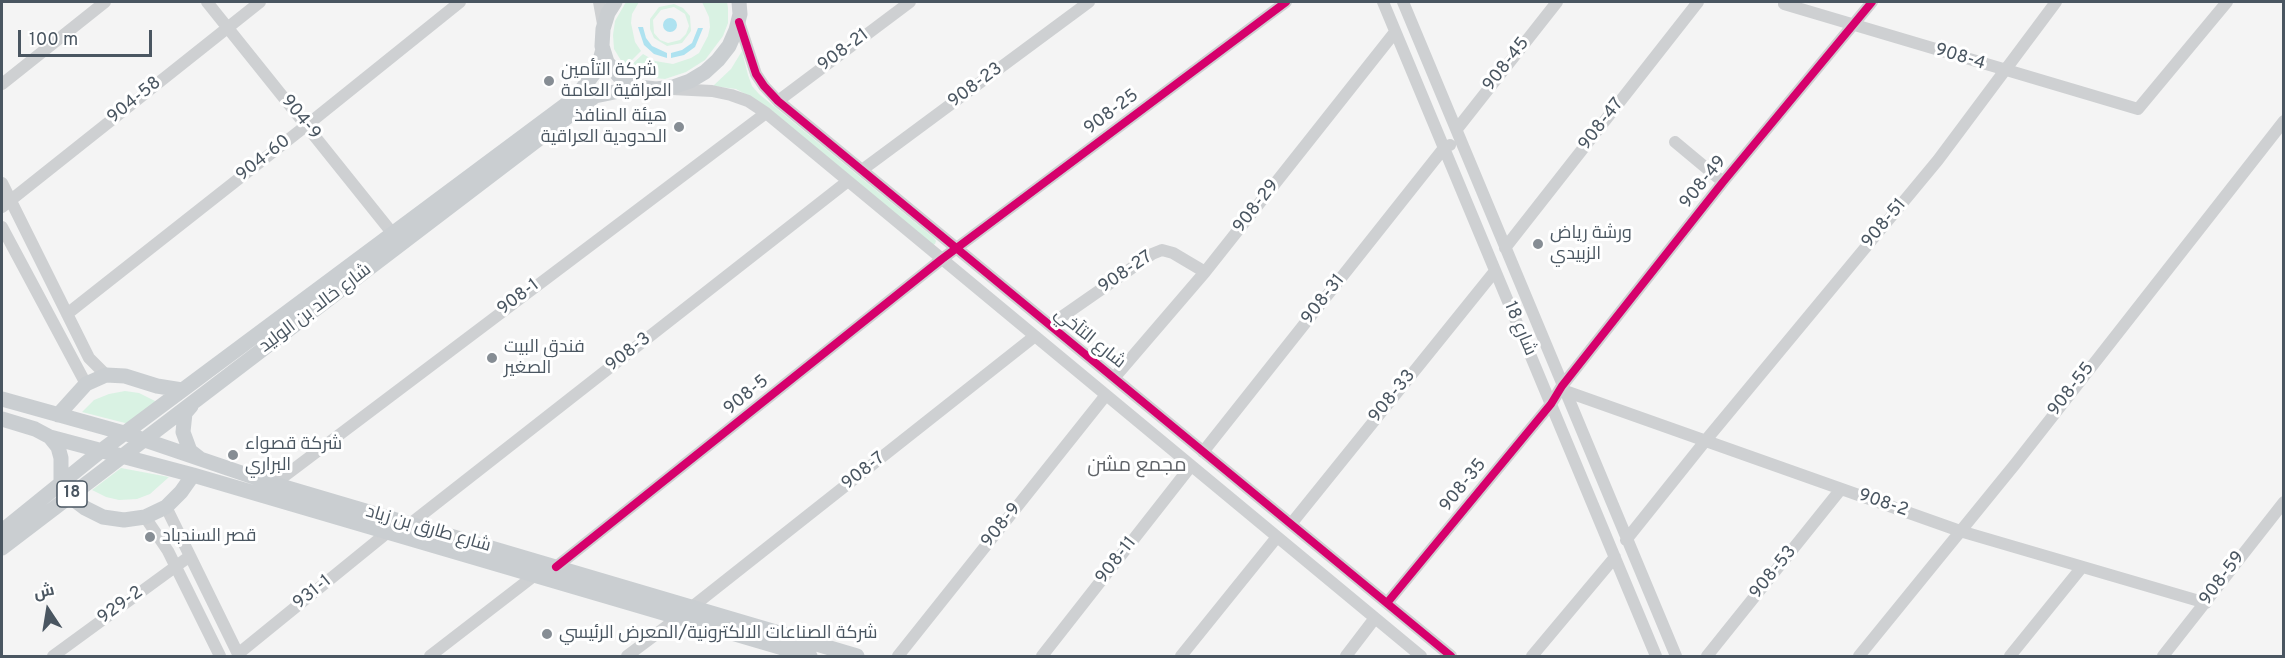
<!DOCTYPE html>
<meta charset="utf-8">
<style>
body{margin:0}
#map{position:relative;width:2285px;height:658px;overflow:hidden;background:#f4f4f4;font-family:Overpass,Cairo,sans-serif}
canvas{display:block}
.frame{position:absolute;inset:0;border:3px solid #4a5661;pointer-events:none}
.north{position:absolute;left:18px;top:580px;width:60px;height:60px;-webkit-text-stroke:4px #fff;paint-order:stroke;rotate:348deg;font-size:16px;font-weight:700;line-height:24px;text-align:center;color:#4a5661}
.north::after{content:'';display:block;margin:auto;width:21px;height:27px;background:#4a5661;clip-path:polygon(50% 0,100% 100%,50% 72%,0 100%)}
.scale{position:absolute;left:18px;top:30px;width:134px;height:27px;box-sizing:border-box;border:3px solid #4a5661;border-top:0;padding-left:8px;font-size:18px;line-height:21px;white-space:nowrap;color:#4a5661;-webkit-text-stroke:4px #fff;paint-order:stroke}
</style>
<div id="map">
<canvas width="2285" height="658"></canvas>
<div class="frame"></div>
<div class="north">ش</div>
<div class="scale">100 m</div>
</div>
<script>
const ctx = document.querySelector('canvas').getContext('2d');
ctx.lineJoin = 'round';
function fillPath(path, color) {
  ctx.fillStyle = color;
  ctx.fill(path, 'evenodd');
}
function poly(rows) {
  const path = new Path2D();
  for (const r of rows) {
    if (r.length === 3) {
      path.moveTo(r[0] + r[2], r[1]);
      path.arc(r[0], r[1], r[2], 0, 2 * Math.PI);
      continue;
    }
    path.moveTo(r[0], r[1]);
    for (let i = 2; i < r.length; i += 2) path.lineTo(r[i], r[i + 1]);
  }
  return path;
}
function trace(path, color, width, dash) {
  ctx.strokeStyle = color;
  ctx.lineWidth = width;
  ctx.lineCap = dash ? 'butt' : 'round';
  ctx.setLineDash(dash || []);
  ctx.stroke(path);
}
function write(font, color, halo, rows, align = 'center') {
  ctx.font = font + ' Overpass,Cairo,sans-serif';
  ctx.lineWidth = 6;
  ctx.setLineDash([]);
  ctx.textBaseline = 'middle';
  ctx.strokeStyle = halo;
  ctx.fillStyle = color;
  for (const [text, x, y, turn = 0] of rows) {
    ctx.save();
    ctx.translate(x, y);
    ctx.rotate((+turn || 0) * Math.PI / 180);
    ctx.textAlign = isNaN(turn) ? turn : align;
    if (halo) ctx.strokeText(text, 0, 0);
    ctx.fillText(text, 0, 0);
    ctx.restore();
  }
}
const green = poly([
 [626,2,639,2,632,14,631,23,635,42,641,51,625,67,614,49,613,35,615,21],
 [702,2,727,2,728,8,728,23,723,36,705,60,686,72,665,79,644,77,627,69,643,54,655,61,673,64,691,58,699,53,708,36,710,27,709,17],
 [674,4,683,8,690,16,691,31,682,43,667,46,654,38,650,29,650,19,659,7],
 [674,7,685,14,689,26,686,34,680,40,668,43,660,40,654,33,653,20,661,10],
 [742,51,748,75,752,86,759,94,934,238,936,241,935,244,933,245,747,95,736,89,713,86,731,69],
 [125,391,139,393,159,403,129,424,82,412,94,400,109,394],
 [121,468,169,477,150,494,137,499,119,500,106,497,92,490]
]);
const water = poly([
 [670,25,7],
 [638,27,643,27,646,38,652,46,667,53,667,58,654,54,644,45],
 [698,28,703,28,695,47,684,55,671,58,671,53,682,50,692,43]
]);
const minor = poly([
 [207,2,393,234],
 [599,2,603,24],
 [1383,2,1656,656],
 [1403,2,1676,656],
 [1784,4,2138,109,2227,2],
 [739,22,756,74,764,86,778,101,1451,656],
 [2,84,105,2],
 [672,89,712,91,731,95,748,101,766,113,1421,656],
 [778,101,910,2],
 [1457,129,1557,2],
 [1675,142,1723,182],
 [862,170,1089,2],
 [2,183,89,358,106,375],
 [2,207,260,2],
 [2,227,86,384],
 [1505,248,1698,2],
 [67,314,307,125,460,2],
 [1050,325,1152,254,1162,250,1173,253,1205,272],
 [1114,378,1205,272,1395,32],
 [1565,391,1960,531,2206,603],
 [1203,452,1444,148,1450,145],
 [274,484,766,113],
 [166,507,239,656],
 [145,517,168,551,220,656],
 [410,524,848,181],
 [1291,524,1495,271],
 [1626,540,1706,440,1938,160,2056,2],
 [556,567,942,259,1286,2],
 [1387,603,1551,404,1562,386,1723,182,1872,2],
 [692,607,1035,336],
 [238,654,388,532],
 [53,656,190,556],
 [430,656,535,575],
 [627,656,679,617],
 [898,656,1106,395],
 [1042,656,1191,466],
 [1181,656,1277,537],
 [1346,656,1375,618],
 [1532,656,1615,557],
 [1707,656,1841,489],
 [1859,656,2016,463,2284,121],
 [2010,656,2082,567],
 [2163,656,2284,502]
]);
const major = poly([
 [615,2,608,13,603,29,602,46,607,62,623,81,639,87,656,89,673,87,690,81,705,72,718,60,729,46,736,30,740,14,739,2],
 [2,399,124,433,274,484,857,656],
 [191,406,185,413,183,432,190,451,199,458],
 [58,415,86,384,106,375,125,376,157,386,182,390],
 [2,419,35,429,50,437,193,475,810,656],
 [50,437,58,447,61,458,61,485],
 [69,496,85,508,103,517,124,520,145,517,166,507,181,492,193,475],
 [2,531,102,450,576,97,598,68,603,49],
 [2,548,595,96,639,87]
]);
const cycleway = poly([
 [739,22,756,74,764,86,778,101,1451,656],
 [556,567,942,259,1286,2],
 [1387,603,1551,404,1562,386,1723,182,1872,2]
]);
const markers = [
 [549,81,6,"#868d94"],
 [679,127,6,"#868d94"],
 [1538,244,6,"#868d94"],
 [492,358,6,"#868d94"],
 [233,455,6,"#868d94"],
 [150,537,6,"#868d94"],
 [547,634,6,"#868d94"]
];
const shields = [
 [72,494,30]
];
const shieldNames = [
 ["18",72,494]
];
const streetNames = [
 ["908-21",844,51,-37],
 ["908-4",1960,58,17],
 ["908-45",1507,65,-52],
 ["908-23",976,86,-37],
 ["904-58",135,101,-39],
 ["908-25",1112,113,-37],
 ["904-9",300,118,51],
 ["908-47",1602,125,-52],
 ["904-60",264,159,-38],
 ["908-49",1704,183,-51],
 ["908-29",1257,207,-52],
 ["908-51",1885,224,-50],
 ["908-27",1126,273,-34],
 ["908-1",519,298,-37],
 ["908-31",1324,300,-52],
 ["شارع خالد بن الوليد",316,309,-37],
 ["شارع 18",1519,329,67],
 ["شارع التآخي",1089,339,39],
 ["908-3",629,353,-38],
 ["908-55",2072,390,-52],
 ["908-5",747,396,-39],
 ["908-33",1393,397,-51],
 ["908-7",864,472,-38],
 ["908-35",1464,486,-51],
 ["908-2",1883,504,19],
 ["908-9",1002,526,-51],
 ["شارع طارق بن زياد",428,530,16],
 ["908-11",1117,561,-52],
 ["908-53",1774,573,-51],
 ["908-59",2223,579,-53],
 ["931-1",313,593,-39],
 ["929-2",121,606,-36]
];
const poiNames = [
 ["شركة التأمين",561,71],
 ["العراقية العامة",561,92],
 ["هيئة المنافذ",667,117,"right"],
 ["الحدودية العراقية",667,138,"right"],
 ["ورشة رياض",1550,234],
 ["الزبيدي",1550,255],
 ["فندق البيت",504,348],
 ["الصغير",504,369],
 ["شركة قصواء",245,445],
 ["البراري",245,466],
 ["قصر السندباد",162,537],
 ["شركة الصناعات الالكترونية/المعرض الرئيسي",559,634]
];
const neighbourhoodNames = [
 ["مجمع مشن",1137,467]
];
fillPath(green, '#d9f2e3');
fillPath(water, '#aee2f0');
trace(minor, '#ced0d2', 12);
trace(major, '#caced1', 15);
trace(cycleway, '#d6006c', 8);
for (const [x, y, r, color] of markers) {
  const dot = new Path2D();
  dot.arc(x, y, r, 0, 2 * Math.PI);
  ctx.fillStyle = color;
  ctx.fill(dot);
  trace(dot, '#fff', 2);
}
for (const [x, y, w] of shields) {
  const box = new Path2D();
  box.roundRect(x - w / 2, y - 13, w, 26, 4.5);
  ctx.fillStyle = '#fff';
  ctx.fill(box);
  trace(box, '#4a5661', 1.5);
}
write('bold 16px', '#4a5661', null, shieldNames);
write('18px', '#4a5661', '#fff', streetNames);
write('18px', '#4a5661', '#fff', poiNames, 'left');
write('20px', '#5f6368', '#fff', neighbourhoodNames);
</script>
